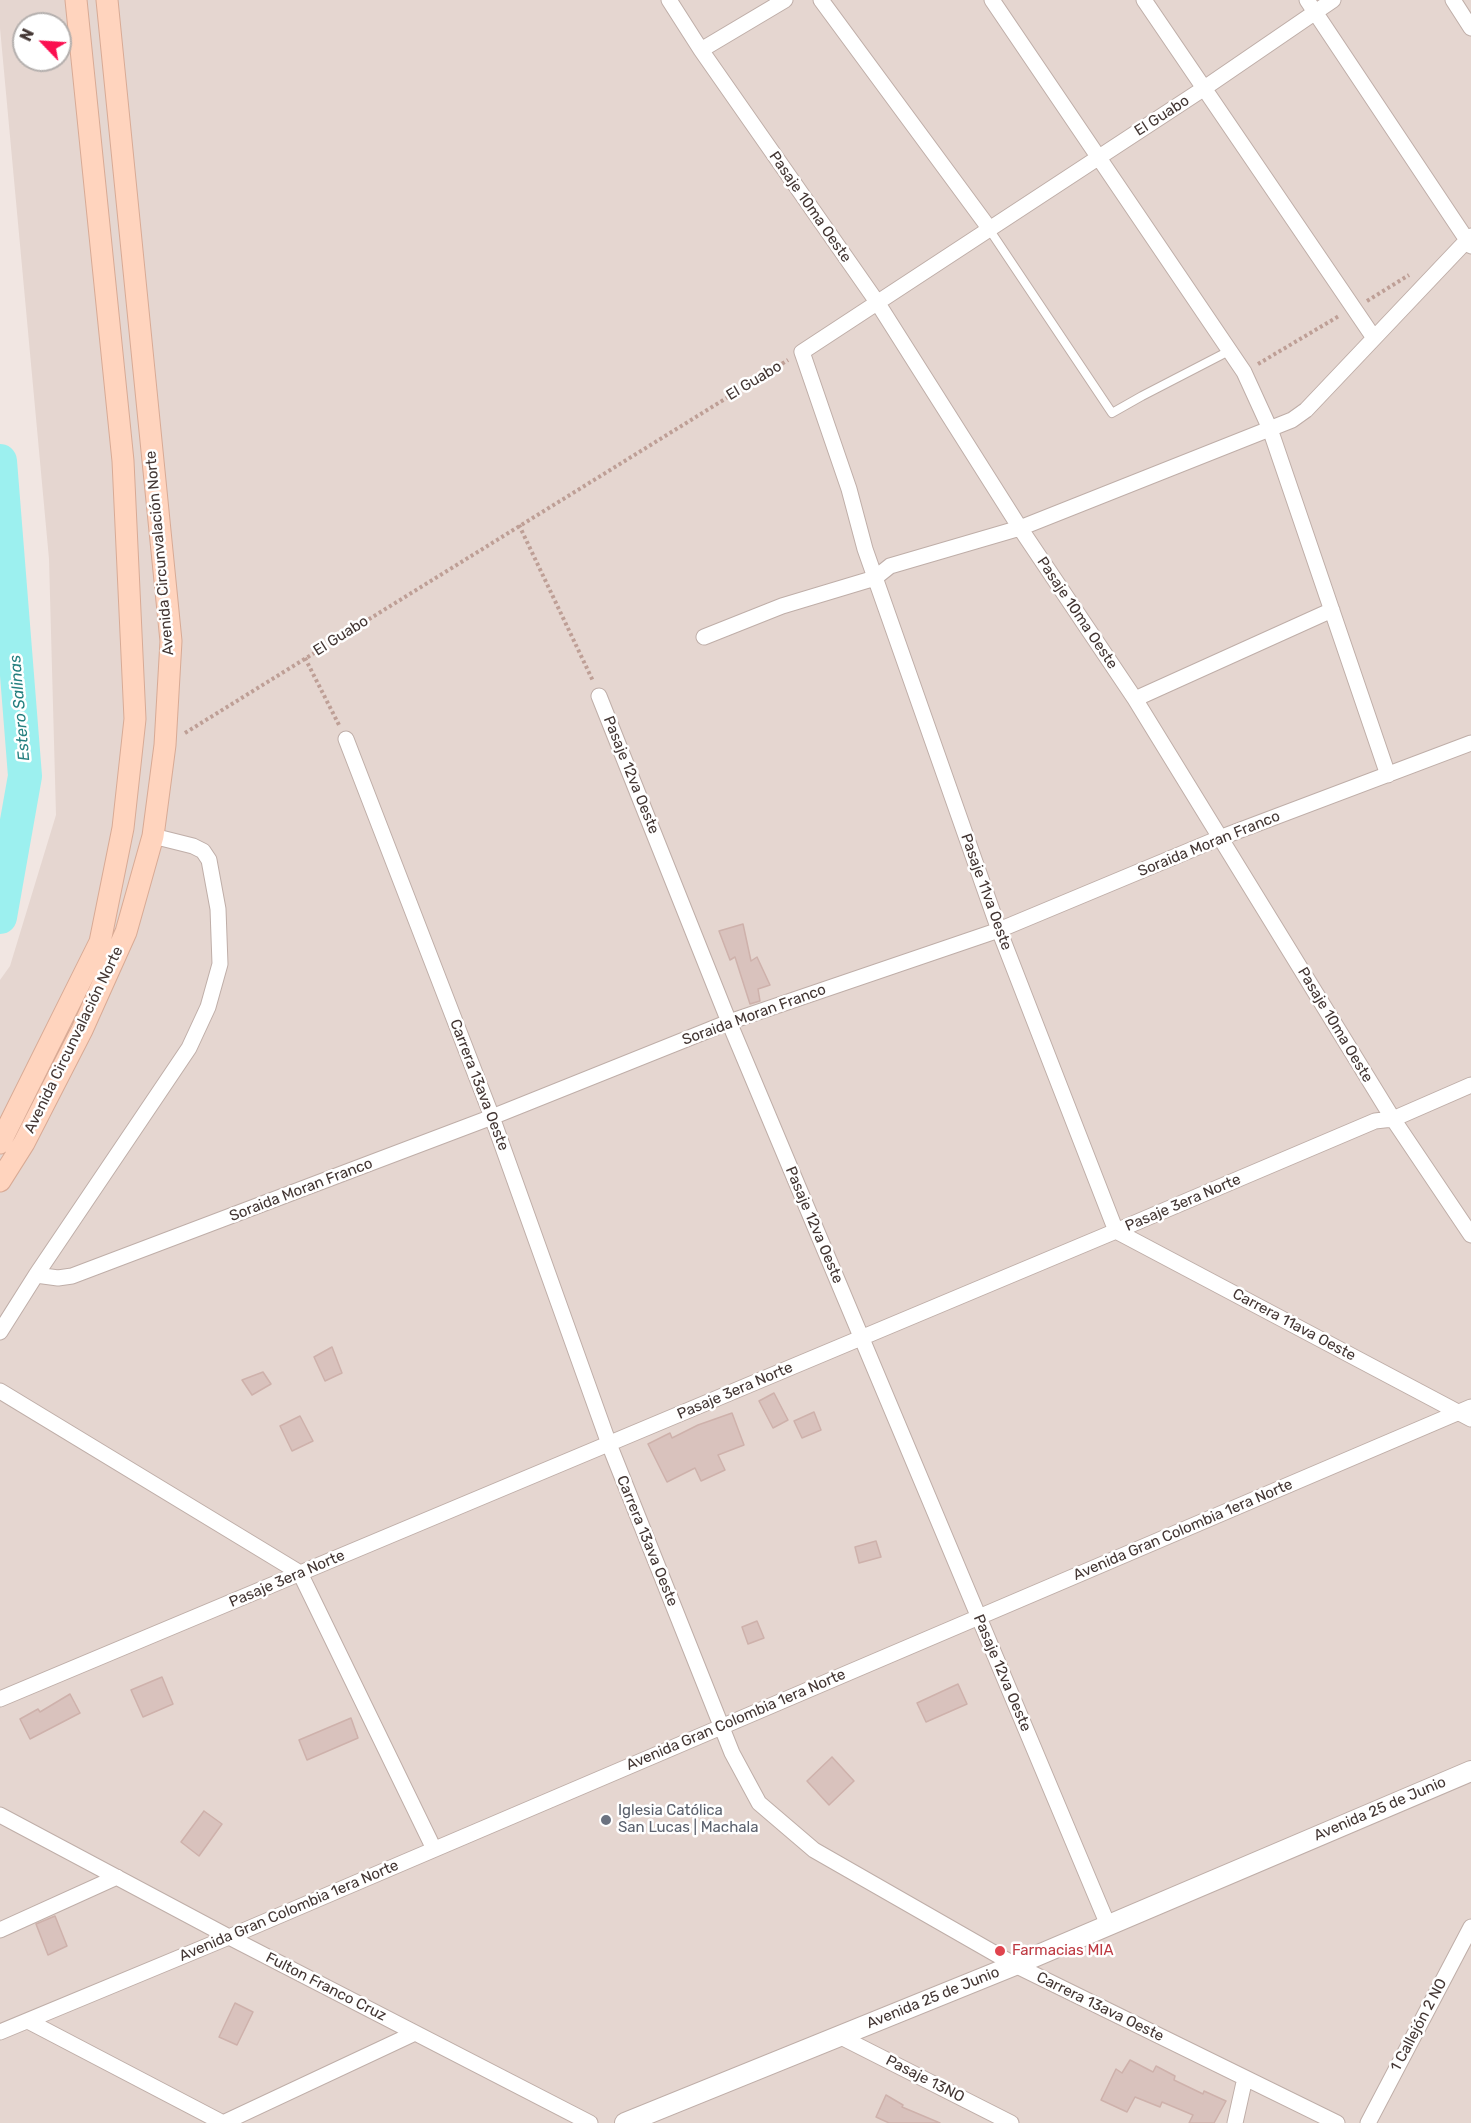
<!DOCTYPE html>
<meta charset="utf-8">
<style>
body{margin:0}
#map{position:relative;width:1471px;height:2123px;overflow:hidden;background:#f1e6e2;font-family:Rubik,sans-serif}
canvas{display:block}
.north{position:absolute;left:12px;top:12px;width:60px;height:60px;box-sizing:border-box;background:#fff;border:2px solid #b4afad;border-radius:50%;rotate:295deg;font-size:16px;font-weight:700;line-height:24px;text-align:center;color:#433633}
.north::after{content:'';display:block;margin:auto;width:21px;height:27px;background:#fb0f50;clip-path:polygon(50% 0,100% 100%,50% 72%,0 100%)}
</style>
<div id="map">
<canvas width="1471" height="2123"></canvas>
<div class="north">N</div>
</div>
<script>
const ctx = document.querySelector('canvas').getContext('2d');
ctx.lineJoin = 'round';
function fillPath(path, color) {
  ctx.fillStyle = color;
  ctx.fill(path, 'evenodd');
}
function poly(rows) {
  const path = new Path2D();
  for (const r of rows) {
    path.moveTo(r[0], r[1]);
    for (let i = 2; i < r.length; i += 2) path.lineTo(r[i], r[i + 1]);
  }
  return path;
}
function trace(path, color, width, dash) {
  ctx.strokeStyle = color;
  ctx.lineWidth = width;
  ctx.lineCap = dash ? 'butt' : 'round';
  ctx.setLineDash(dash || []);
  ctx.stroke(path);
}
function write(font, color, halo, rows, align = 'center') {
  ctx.font = font + ' Rubik,sans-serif';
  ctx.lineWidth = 5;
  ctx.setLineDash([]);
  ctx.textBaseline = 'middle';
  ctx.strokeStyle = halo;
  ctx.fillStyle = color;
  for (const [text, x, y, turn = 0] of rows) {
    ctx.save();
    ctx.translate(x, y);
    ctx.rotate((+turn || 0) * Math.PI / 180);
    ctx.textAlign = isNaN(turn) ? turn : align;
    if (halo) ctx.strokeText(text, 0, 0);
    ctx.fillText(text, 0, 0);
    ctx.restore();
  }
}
const residential = poly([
 [0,0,1471,0,1471,2123,0,2123,0,980,10,966,56,815,49,559,0,28],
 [24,24,60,24,60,60,24,60]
]);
const river = poly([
 [0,461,25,776,0,917]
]);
const building = poly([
 [743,924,751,961,757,957,770,985,758,989,760,1001,750,1004,735,957,730,960,719,931,743,924],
 [332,1347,342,1373,325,1381,314,1357,332,1347],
 [263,1372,271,1384,252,1395,242,1380,263,1372],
 [774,1393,788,1420,773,1428,759,1401,774,1393],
 [814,1412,821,1430,802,1438,794,1421,814,1412],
 [732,1413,744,1445,718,1455,725,1470,701,1481,695,1468,667,1482,648,1444,670,1433,672,1438,698,1425,732,1413],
 [300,1416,313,1441,292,1451,280,1426,300,1416],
 [876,1541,881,1557,859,1563,855,1547,876,1541],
 [757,1621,764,1638,748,1644,742,1627,757,1621],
 [162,1677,173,1704,143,1717,131,1690,162,1677],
 [958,1684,967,1704,926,1722,917,1703,958,1684],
 [70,1694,80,1713,30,1739,20,1719,38,1709,40,1712,70,1694],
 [351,1718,358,1738,307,1760,299,1740,351,1718],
 [832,1757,854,1781,829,1805,807,1781,832,1757],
 [204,1811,222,1824,199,1856,181,1842,204,1811],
 [55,1916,67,1946,48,1955,36,1924,55,1916],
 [235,2003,253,2012,237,2045,219,2037,235,2003],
 [1130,2060,1153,2072,1156,2066,1175,2076,1174,2080,1203,2094,1204,2091,1226,2101,1214,2123,1189,2123,1193,2115,1162,2102,1160,2107,1135,2097,1127,2112,1101,2100,1116,2069,1122,2073,1130,2060],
 [886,2095,903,2105,902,2107,940,2123,889,2123,876,2117,886,2095]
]);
const path = poly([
 [1367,301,1409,275],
 [1258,364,1339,316],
 [519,525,593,681],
 [305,658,339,725],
 [185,733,788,360]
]);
const service = poly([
 [989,229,1112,413,1142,396,1229,351]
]);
const minor = poly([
 [669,0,701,50,877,302,1020,528,1135,699,1393,1119,1471,1235],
 [821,0,989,228],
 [992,0,1244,372,1270,429,1388,775],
 [1144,0,1374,338],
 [1307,0,1471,246],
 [1333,0,1203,89,802,352,849,489,865,549,999,930,1116,1231,1471,1419],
 [1453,0,1471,28],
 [701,50,785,0],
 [704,637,782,606,875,578,890,566,1020,528,1292,420,1306,410,1471,236],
 [599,696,729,1022,1108,1925],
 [1135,699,1332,610],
 [346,739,492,1117,609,1444,732,1753,759,1803,814,1850,1015,1965,1337,2123],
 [36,1275,58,1278,72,1276,492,1117,729,1022,999,930,1222,837,1471,743],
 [0,1332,36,1275,189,1048,208,1007,220,964,218,909,209,860,203,851,193,846,153,836],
 [0,1391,300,1573,434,1849],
 [0,1699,1116,1231,1375,1121,1393,1119,1471,1085],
 [0,1815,229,1937,590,2123],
 [0,1930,117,1877],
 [28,2021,223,2123,415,2033],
 [0,2032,229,1937,1471,1407],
 [839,2036,1011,2123],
 [1235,2123,1245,2078],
 [1368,2123,1471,1927]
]);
const tertiary = poly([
 [625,2123,1015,1965,1471,1771]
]);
const secondary = poly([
 [0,1143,100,942,123,828,135,719,123,461,76,0],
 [0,1181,24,1143,82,1030,126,932,153,836,165,745,171,641,107,0]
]);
const markers = [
 [606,1820,6,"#6b7280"],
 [1000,1951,6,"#e0444e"]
];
const streetNames = [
 ["El Guabo",1162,116,-33],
 ["Pasaje 10ma Oeste",810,207,55],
 ["El Guabo",754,381,-31],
 ["Avenida Circunvalación Norte",160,553,-95],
 ["Pasaje 10ma Oeste",1077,613,56],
 ["El Guabo",341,636,-32],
 ["Pasaje 12va Oeste",631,775,68],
 ["Soraida Moran Franco",1209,844,-22],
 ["Pasaje 11va Oeste",986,892,70],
 ["Soraida Moran Franco",754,1015,-20],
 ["Pasaje 10ma Oeste",1335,1025,59],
 ["Avenida Circunvalación Norte",74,1040,-64],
 ["Carrera 13ava Oeste",479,1085,69],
 ["Soraida Moran Franco",301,1190,-21],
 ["Pasaje 3era Norte",1183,1203,-23],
 ["Pasaje 12va Oeste",814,1225,67],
 ["Carrera 11ava Oeste",1294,1325,28],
 ["Pasaje 3era Norte",735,1391,-23],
 ["Avenida Gran Colombia 1era Norte",1183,1530,-23],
 ["Carrera 13ava Oeste",647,1541,68],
 ["Pasaje 3era Norte",287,1579,-23],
 ["Pasaje 12va Oeste",1002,1673,67],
 ["Avenida Gran Colombia 1era Norte",736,1720,-23],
 ["Avenida 25 de Junio",1380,1809,-23],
 ["Avenida Gran Colombia 1era Norte",289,1911,-23],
 ["Fulton Franco Cruz",326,1987,27],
 ["Avenida 25 de Junio",933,1998,-22],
 ["Carrera 13ava Oeste",1100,2007,26],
 ["1 Callejón 2 NO",1419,2025,-62],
 ["Pasaje 13NO",925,2079,27]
];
const worshipNames = [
 ["Iglesia Católica",618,1811],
 ["San Lucas | Machala",618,1828]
];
const healthNames = [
 ["Farmacias MIA",1012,1951]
];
const waterNames = [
 ["Estero Salinas",20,708,-95]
];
fillPath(residential, '#e5d6d0');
trace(river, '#9cf0ef', 34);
fillPath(building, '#d9c2bd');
trace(building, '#ceb1ab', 1.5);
trace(service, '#bfaea8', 10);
trace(minor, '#bfaea8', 17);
trace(tertiary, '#bfaea8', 22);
trace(secondary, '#d8aa95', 23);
trace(path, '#be9f96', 4, [3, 3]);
trace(service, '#fff', 8);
trace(minor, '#fff', 15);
trace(tertiary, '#fff', 20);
trace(secondary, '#ffd4be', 21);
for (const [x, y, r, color] of markers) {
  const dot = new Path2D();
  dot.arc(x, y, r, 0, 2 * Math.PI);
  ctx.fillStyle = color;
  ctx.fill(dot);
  trace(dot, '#fff', 2);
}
write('15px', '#433633', '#fff', streetNames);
write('15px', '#5b616d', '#fff', worshipNames, 'left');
write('15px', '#be3a42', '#fff', healthNames, 'left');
write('italic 16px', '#247f7f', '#fff', waterNames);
</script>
